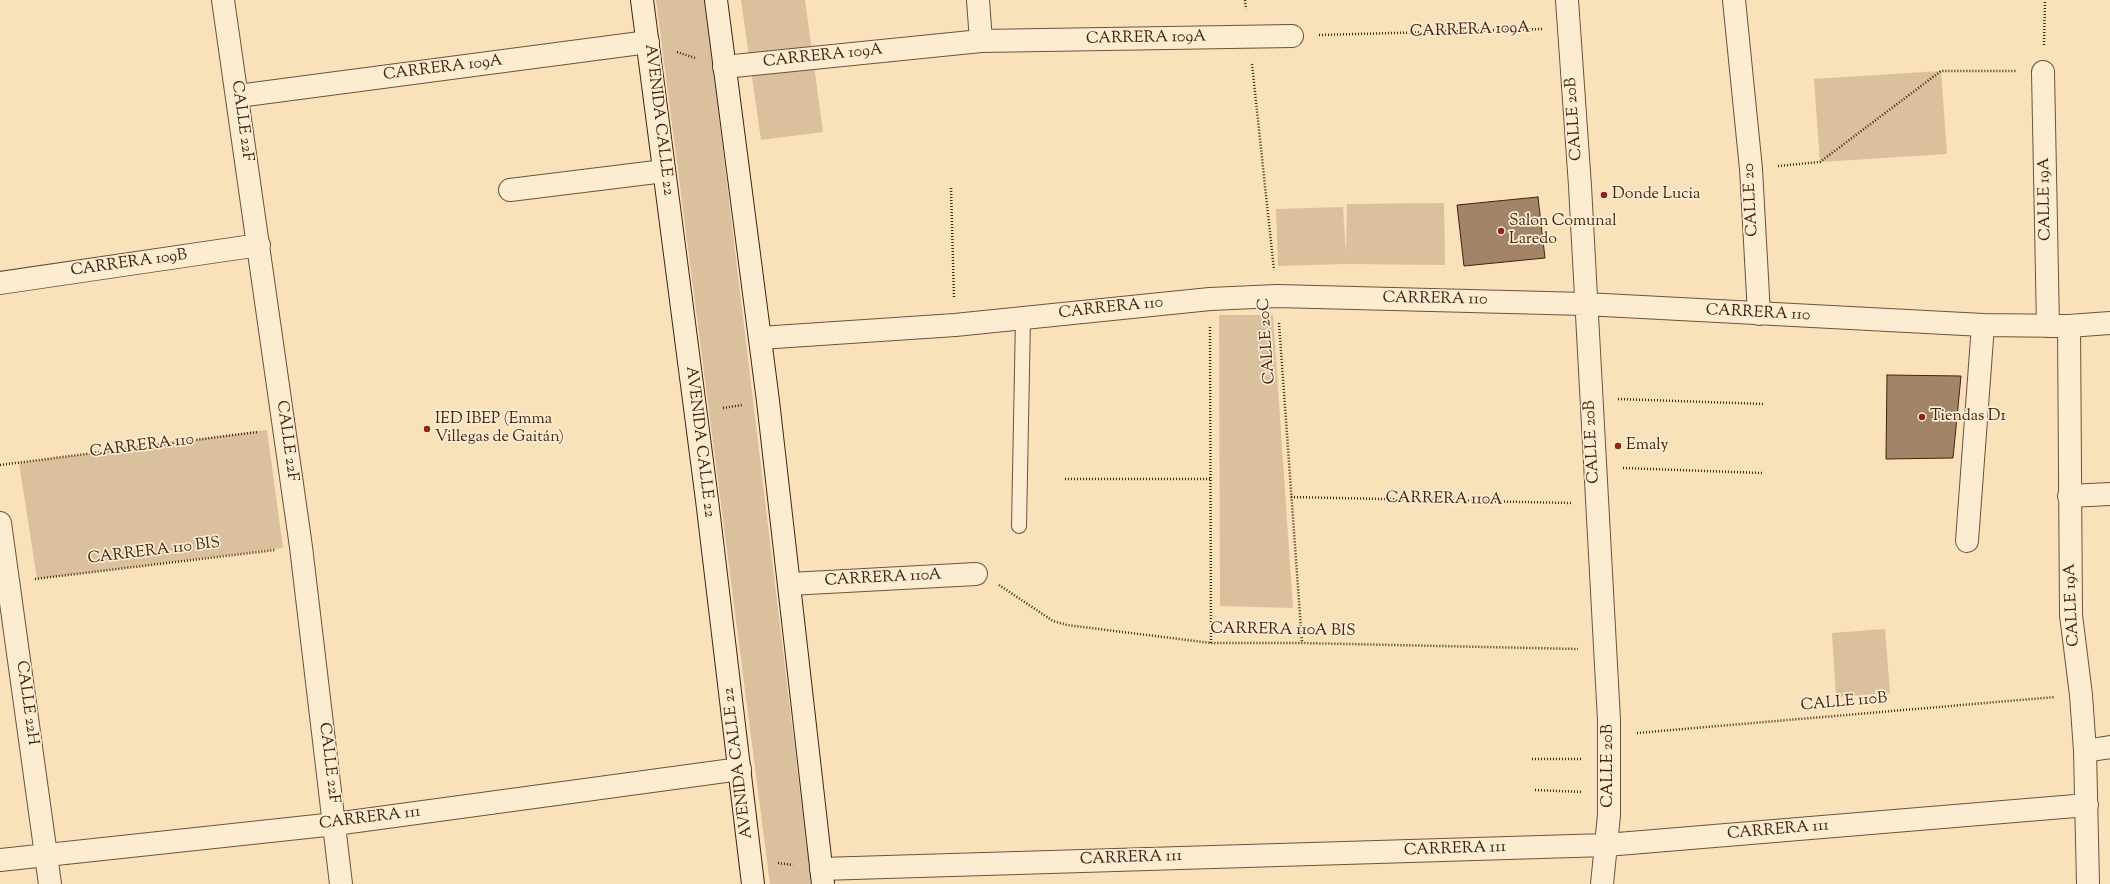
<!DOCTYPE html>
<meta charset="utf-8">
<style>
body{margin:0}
canvas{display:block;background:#f9e1b9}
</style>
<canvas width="2110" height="884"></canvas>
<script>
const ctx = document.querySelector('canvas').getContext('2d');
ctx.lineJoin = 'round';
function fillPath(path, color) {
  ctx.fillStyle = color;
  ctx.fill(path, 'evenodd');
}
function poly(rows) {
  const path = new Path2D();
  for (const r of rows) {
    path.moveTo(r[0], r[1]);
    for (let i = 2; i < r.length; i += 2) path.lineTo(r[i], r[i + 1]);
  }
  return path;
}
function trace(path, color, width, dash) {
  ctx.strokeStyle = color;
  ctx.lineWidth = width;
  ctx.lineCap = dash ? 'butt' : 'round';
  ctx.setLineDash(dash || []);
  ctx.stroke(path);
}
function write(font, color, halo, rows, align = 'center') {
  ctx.font = font + ' "Sorts Mill Goudy",serif';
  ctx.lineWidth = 3.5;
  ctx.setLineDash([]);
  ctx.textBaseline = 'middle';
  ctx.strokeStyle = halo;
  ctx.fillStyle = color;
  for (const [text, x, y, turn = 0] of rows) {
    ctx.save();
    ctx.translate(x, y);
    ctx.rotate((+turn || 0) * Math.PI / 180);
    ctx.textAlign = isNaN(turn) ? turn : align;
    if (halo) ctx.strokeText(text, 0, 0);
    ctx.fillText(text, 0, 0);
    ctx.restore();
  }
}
const green = poly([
 [656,0,705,0,811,884,770,884],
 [741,0,805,0,823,132,761,140],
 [1941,71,1947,154,1820,162,1814,79],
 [1444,203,1445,265,1346,264,1278,266,1276,209,1343,207,1346,254,1347,204],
 [1219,315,1273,315,1293,608,1220,606],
 [267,430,283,548,37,579,19,463],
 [1885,629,1890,693,1836,697,1832,633]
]);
const building = poly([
 [1538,197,1545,258,1464,266,1457,205,1538,197],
 [1887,375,1961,376,1953,458,1886,459,1887,375]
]);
const path = poly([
 [1245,0,1246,9],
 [1319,35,1542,29],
 [2044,45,2045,0],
 [677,52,695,58],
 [1252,64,1274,270],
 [1778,166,1820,162,1941,71,2016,71],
 [951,188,954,298],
 [1279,323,1302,643],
 [1210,327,1211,643],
 [1618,399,1764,404],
 [723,408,742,405],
 [0,465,257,432],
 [1623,468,1762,473],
 [1065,479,1211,479],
 [1291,497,1571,503],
 [35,579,275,550],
 [999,585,1053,621,1067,625,1211,643,1302,643,1578,649],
 [1637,733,2055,697],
 [1532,759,1583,759],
 [1535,790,1583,792],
 [778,863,793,865]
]);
const lane = poly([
 [1019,526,1023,318]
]);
const street = poly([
 [223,0,301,547,341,884],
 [978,0,981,41],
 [1567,0,1580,186,1609,720,1609,815,1602,884],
 [1734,0,1751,169,1759,314],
 [724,67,981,41,1292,36],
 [2043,72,2048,326],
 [238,96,648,42],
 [510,190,664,171],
 [0,283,259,245],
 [2069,326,2071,615,2081,695,2085,751,2088,884],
 [760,338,955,325,1210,299,1277,296,1585,304,1983,325,2069,326,2110,323],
 [2069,496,2110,494],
 [0,523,50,884],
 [1967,541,1983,325],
 [790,584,976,574],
 [2085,751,2110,747],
 [0,860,335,824,740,769],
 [821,869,1606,845,2087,805]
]);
const secondary = poly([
 [642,0,707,500,753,884],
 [716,0,768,401,823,884]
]);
const markers = [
 [1604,195,4,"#8f2418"],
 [1501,231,4,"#8f2418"],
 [1922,417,4,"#8f2418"],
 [427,429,4,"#8f2418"],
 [1618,446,4,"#8f2418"]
];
const streetNames = [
 ["CARRERA 109A",1470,31,-2],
 ["CARRERA 109A",1146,39,-1],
 ["CARRERA 109A",823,57,-6],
 ["CARRERA 109A",443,69,-7],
 ["CALLE 20B",1575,119,-94],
 ["AVENIDA CALLE 22",658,120,83],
 ["CALLE 22F",241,121,82],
 ["CALLE 19A",2046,199,-91],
 ["CALLE 20",1752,200,-93],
 ["CARRERA 109B",129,264,-8],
 ["CARRERA 110",1435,300,1],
 ["CARRERA 110",1111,309,-6],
 ["CARRERA 110",1758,314,3],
 ["CALLE 20C",1268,341,-94],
 ["CALLE 22F",286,441,82],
 ["AVENIDA CALLE 22",699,442,83],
 ["CALLE 20B",1593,442,-93],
 ["CARRERA 110",142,447,-7],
 ["CARRERA 110A",1444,500,1],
 ["CARRERA 110 BIS",154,552,-7],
 ["CARRERA 110A",883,579,-3],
 ["CALLE 19A",2073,605,-93],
 ["CARRERA 110A BIS",1283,631,1],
 ["CALLE 22H",26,703,82],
 ["CALLE 110B",1844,703,-5],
 ["CALLE 22F",328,763,83],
 ["AVENIDA CALLE 22",739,763,-97],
 ["CALLE 20B",1609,766,-90],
 ["CARRERA 111",370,819,-7],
 ["CARRERA 111",1778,831,-5],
 ["CARRERA 111",1455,850,-2],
 ["CARRERA 111",1131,859,-2]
];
const poiNames = [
 ["Donde Lucia",1612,195],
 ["Salon Comunal",1509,222],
 ["Laredo",1509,240],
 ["Tiendas D1",1930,417],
 ["IED IBEP (Emma",435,420],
 ["Villegas de Gaitán)",435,438],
 ["Emaly",1626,446]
];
fillPath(green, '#dac09d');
fillPath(building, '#a28569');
trace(building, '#432112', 1);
trace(lane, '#70513c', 16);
trace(street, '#70513c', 24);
trace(secondary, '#432112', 24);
trace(path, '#432112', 2.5, [1, 2]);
trace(lane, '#fbecd2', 14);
trace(street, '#fbecd2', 22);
trace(secondary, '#fbecd2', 22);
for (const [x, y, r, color] of markers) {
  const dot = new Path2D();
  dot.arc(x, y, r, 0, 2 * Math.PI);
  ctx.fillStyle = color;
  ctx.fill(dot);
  trace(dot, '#fbecd2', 1.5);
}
write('16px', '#432112', '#fbecd2', streetNames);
write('16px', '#432112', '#fbecd2', poiNames, 'left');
</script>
